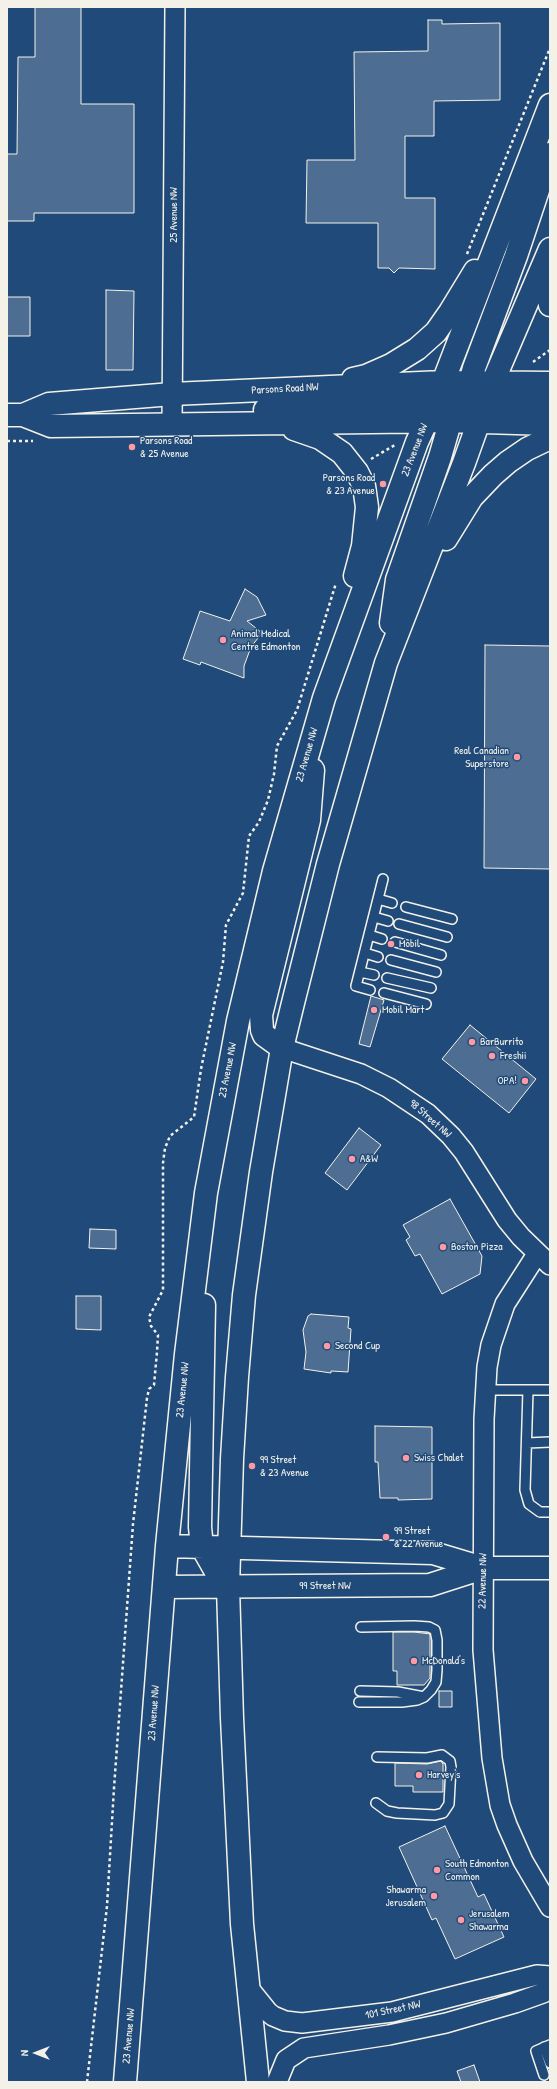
<!DOCTYPE html>
<style>
body{margin:0}
#map{position:relative;width:557px;height:2089px;overflow:hidden;background:#1f4a7a;font-family:"Patrick Hand",sans-serif}
canvas{display:block}
.frame{position:absolute;inset:0;border:8px solid #f4f1e8;pointer-events:none}
.north{position:absolute;left:16px;top:2033px;width:40px;height:40px;-webkit-text-stroke:3px #1f4a7a;paint-order:stroke;rotate:270deg;font-size:11px;font-weight:700;line-height:16px;text-align:center;color:#f4f1e8}
.north::after{content:'';display:block;margin:auto;width:14px;height:18px;background:#f4f1e8;clip-path:polygon(50% 0,100% 100%,50% 72%,0 100%)}
</style>
<div id="map">
<canvas width="557" height="2089"></canvas>
<div class="frame"></div>
<div class="north">N</div>
</div>
<script>
const ctx = document.querySelector('canvas').getContext('2d');
ctx.lineJoin = 'round';
function fillPath(path, color) {
  ctx.fillStyle = color;
  ctx.fill(path, 'evenodd');
}
function poly(rows) {
  const path = new Path2D();
  for (const r of rows) {
    path.moveTo(r[0], r[1]);
    for (let i = 2; i < r.length; i += 2) path.lineTo(r[i], r[i + 1]);
  }
  return path;
}
function trace(path, color, width, dash) {
  ctx.strokeStyle = color;
  ctx.lineWidth = width;
  ctx.lineCap = dash ? 'butt' : 'round';
  ctx.setLineDash(dash || []);
  ctx.stroke(path);
}
function write(font, color, halo, rows, align = 'center') {
  ctx.font = font + ' "Patrick Hand",sans-serif';
  ctx.lineWidth = 3;
  ctx.setLineDash([]);
  ctx.textBaseline = 'middle';
  ctx.strokeStyle = halo;
  ctx.fillStyle = color;
  for (const [text, x, y, turn = 0] of rows) {
    ctx.save();
    ctx.translate(x, y);
    ctx.rotate((+turn || 0) * Math.PI / 180);
    ctx.textAlign = isNaN(turn) ? turn : align;
    if (halo) ctx.strokeText(text, 0, 0);
    ctx.fillText(text, 0, 0);
    ctx.restore();
  }
}
const building = poly([
 [35,7,81,7,81,104,134,104,134,213,34,213,34,221,7,221,7,154,17,154,18,57,35,57,35,7],
 [428,20,442,20,442,24,500,23,500,100,434,101,434,136,405,136,405,198,435,198,435,269,399,268,394,273,389,268,378,268,378,223,306,223,307,160,355,160,354,52,428,51,428,20],
 [106,290,134,291,133,370,106,370,106,290],
 [7,297,30,297,30,336,7,336,7,297],
 [245,589,257,597,266,615,247,621,262,633,251,647,244,666,244,678,201,662,200,665,183,659,200,611,230,621,245,589],
 [485,645,550,646,550,869,484,868,485,645],
 [371,996,384,1000,370,1047,359,1044,371,996],
 [470,1025,536,1079,509,1113,442,1059,470,1025],
 [359,1128,381,1145,347,1190,325,1173,359,1128],
 [450,1199,482,1256,480,1274,442,1294,420,1254,415,1256,406,1240,410,1237,403,1225,450,1199],
 [90,1229,116,1230,116,1249,89,1248,90,1229],
 [76,1296,101,1296,101,1330,76,1329,76,1296],
 [311,1314,349,1317,348,1328,351,1329,348,1372,331,1371,331,1373,304,1369,306,1352,303,1330,308,1316,311,1314],
 [375,1426,432,1427,432,1499,398,1500,398,1498,380,1498,378,1462,375,1462,375,1426],
 [393,1632,414,1632,430,1634,430,1678,424,1685,397,1685,397,1671,393,1671,393,1632],
 [439,1691,452,1691,452,1707,439,1707,439,1691],
 [441,1761,443,1764,443,1792,413,1792,413,1786,395,1786,395,1763,427,1764,441,1761],
 [445,1826,478,1897,484,1894,504,1937,455,1959,436,1918,432,1920,399,1847,445,1826],
 [474,2065,480,2082,461,2082,457,2071,474,2065]
]);
const path = poly([
 [467,254,550,48],
 [533,362,550,350],
 [7,441,33,441],
 [371,459,395,445],
 [87,2082,107,1906,114,1788,133,1524,147,1398,149,1389,154,1385,157,1352,158,1335,151,1326,149,1317,163,1290,163,1163,165,1148,170,1136,194,1117,201,1069,223,962,226,925,243,893,249,836,259,822,268,800,274,774,277,746,297,710,336,583]
]);
const lane = poly([
 [378,899,392,903],
 [406,907,452,919],
 [374,917,388,921],
 [399,924,447,937],
 [369,935,382,939],
 [395,942,441,955],
 [365,953,378,957],
 [391,960,436,972],
 [360,972,374,975],
 [387,978,431,988],
 [370,990,356,986,383,879],
 [384,993,426,1004],
 [485,1390,550,1390],
 [528,1390,525,1490,529,1504,540,1512,550,1512],
 [527,1443,550,1442],
 [360,1691,398,1692,424,1697],
 [359,1702,402,1702,417,1700,424,1697,431,1690,436,1682,437,1670,437,1640,435,1630,429,1627,414,1626,361,1627],
 [376,1803,387,1811,397,1813,435,1815,443,1813,449,1804,451,1767,450,1761,442,1755,427,1758,377,1757],
 [544,2047,550,2063],
 [544,2075,536,2051,550,2045]
]);
const street = poly([
 [172,424,175,7],
 [282,1048,361,1074,389,1088,428,1114,451,1136,464,1152,507,1220,521,1237,550,1265],
 [537,1254,505,1304,491,1345,487,1367,484,1419,483,1650,492,1758,500,1805,507,1825,523,1861,550,1907],
 [247,1986,268,2012,273,2016,285,2021,302,2023,392,2012,537,1975,550,1976],
 [277,2082,286,2060,304,2048,389,2035,446,2023,515,2003,543,1993,550,1988]
]);
const secondary = poly([
 [549,264,547,287,550,305],
 [353,379,366,376,391,365,417,349,436,332,450,312,475,271],
 [470,395,470,382,474,368,516,256,550,154],
 [471,404,550,405],
 [265,410,435,403,469,394,484,387],
 [7,415,23,415,51,426,450,421,550,424],
 [23,415,49,404,172,394,443,382,550,383],
 [294,429,320,438,342,453,357,472,364,486,367,507,363,546,355,576],
 [446,539,472,497,493,475,508,462,527,449,550,438],
 [391,623,397,580,440,457,454,409],
 [282,1048,264,1035,262,1030,261,1015,309,820,313,770],
 [204,1305,200,1527,202,1547,219,1577,228,1587],
 [167,1546,433,1553,483,1568,550,1568],
 [164,1587,430,1585,483,1568],
 [125,2082,167,1546,186,1354,206,1193,238,1021,274,871,324,698,417,442,435,403,550,105],
 [258,2082,242,1924,232,1718,228,1587,232,1459,237,1377,244,1295,261,1172,282,1048,293,1003,328,864,386,663,464,463,493,382,550,249]
]);
const markers = [
 [132,447,4,"#ff9aa2"],
 [383,484,4,"#ff9aa2"],
 [223,640,4,"#ff9aa2"],
 [517,757,4,"#ff9aa2"],
 [391,944,4,"#ff9aa2"],
 [374,1010,4,"#ff9aa2"],
 [472,1042,4,"#ff9aa2"],
 [492,1056,4,"#ff9aa2"],
 [525,1081,4,"#ff9aa2"],
 [352,1159,4,"#ff9aa2"],
 [443,1247,4,"#ff9aa2"],
 [327,1346,4,"#ff9aa2"],
 [406,1458,4,"#ff9aa2"],
 [252,1466,4,"#ff9aa2"],
 [386,1537,4,"#ff9aa2"],
 [414,1661,4,"#ff9aa2"],
 [419,1775,4,"#ff9aa2"],
 [437,1870,4,"#ff9aa2"],
 [434,1896,4,"#ff9aa2"],
 [461,1920,4,"#ff9aa2"]
];
const streetNames = [
 ["25 Avenue NW",174,215,-90],
 ["Parsons Road NW",285,389,-3],
 ["23 Avenue NW",415,450,-69],
 ["23 Avenue NW",307,755,-74],
 ["23 Avenue NW",228,1070,-79],
 ["98 Street NW",430,1119,41],
 ["23 Avenue NW",183,1390,-84],
 ["22 Avenue NW",483,1581,-89],
 ["99 Street NW",325,1586],
 ["23 Avenue NW",154,1713,-86],
 ["101 Street NW",393,2010,-12],
 ["23 Avenue NW",129,2036,-85]
];
const poiNames = [
 ["Parsons Road",140,441],
 ["& 25 Avenue",140,454],
 ["Parsons Road",375,478,"right"],
 ["& 23 Avenue",375,491,"right"],
 ["Animal Medical",231,634],
 ["Centre Edmonton",231,647],
 ["Real Canadian",509,751,"right"],
 ["Superstore",509,764,"right"],
 ["Mobil",399,944],
 ["Mobil Mart",382,1010],
 ["BarBurrito",480,1042],
 ["Freshii",500,1056],
 ["OPA!",517,1081,"right"],
 ["A&W",360,1159],
 ["Boston Pizza",451,1247],
 ["Second Cup",335,1346],
 ["Swiss Chalet",414,1458],
 ["99 Street",260,1460],
 ["& 23 Avenue",260,1473],
 ["99 Street",394,1531],
 ["& 22 Avenue",394,1544],
 ["McDonald's",422,1661],
 ["Harvey's",427,1775],
 ["South Edmonton",445,1864],
 ["Common",445,1877],
 ["Shawarma",426,1890,"right"],
 ["Jerusalem",426,1903,"right"],
 ["Jerusalem",469,1914],
 ["Shawarma",469,1927]
];
fillPath(building, '#4d6e92');
trace(building, '#f4f1e8', 1);
trace(lane, '#f4f1e8', 12);
trace(street, '#f4f1e8', 22);
trace(secondary, '#f4f1e8', 25);
trace(path, '#f4f1e8', 2.5, [3, 3]);
trace(lane, '#1f4a7a', 9);
trace(street, '#1f4a7a', 19);
trace(secondary, '#1f4a7a', 22);
for (const [x, y, r, color] of markers) {
  const dot = new Path2D();
  dot.arc(x, y, r, 0, 2 * Math.PI);
  ctx.fillStyle = color;
  ctx.fill(dot);
  trace(dot, '#1f4a7a', 1.5);
}
write('11px', '#f4f1e8', '#1f4a7a', streetNames);
write('11px', '#f4f1e8', '#1f4a7a', poiNames, 'left');
</script>
